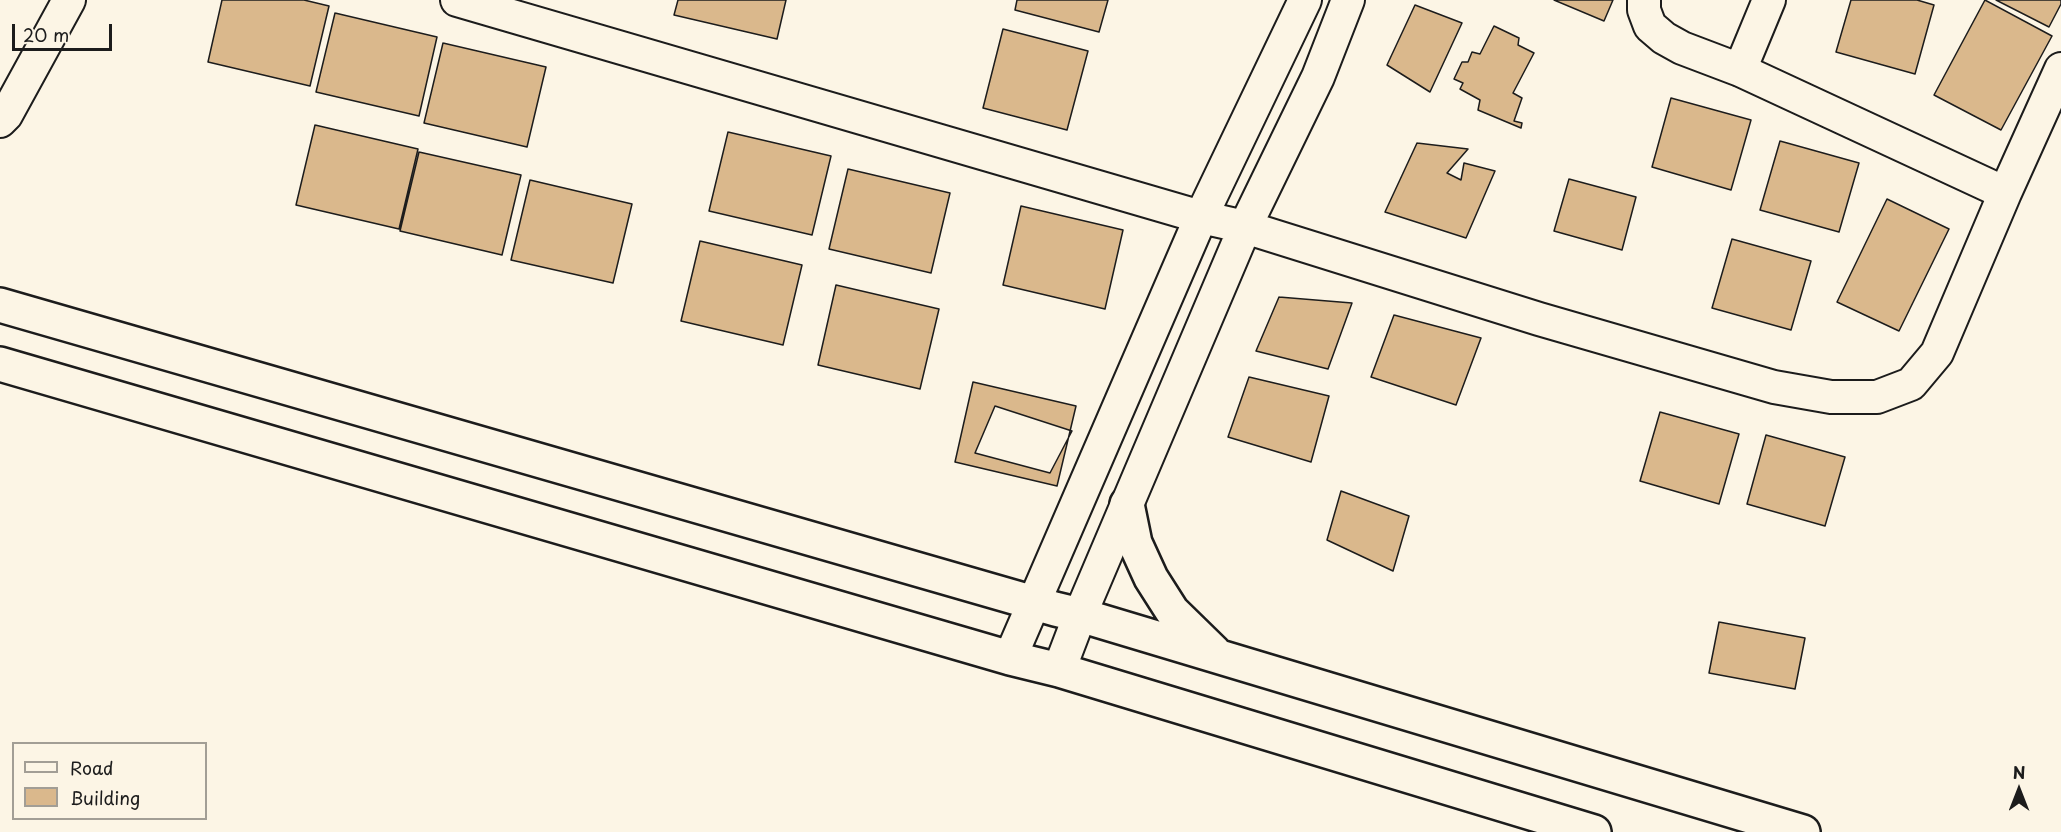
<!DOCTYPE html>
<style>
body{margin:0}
#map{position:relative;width:2061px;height:832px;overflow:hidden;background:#fcf5e5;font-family:"Playpen Sans",sans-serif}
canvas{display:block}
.legend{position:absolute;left:12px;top:742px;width:195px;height:78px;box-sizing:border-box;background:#fcf5e5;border:2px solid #a29e95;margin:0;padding:8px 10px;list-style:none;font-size:18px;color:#1c1c1c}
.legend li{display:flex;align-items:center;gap:12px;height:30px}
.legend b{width:30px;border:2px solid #a29e95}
.north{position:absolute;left:1989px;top:760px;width:60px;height:60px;-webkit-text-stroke:4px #fcf5e5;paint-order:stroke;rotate:0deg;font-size:16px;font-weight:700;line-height:24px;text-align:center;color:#1c1c1c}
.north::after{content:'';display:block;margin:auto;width:21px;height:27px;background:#1c1c1c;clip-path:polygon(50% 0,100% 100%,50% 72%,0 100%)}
.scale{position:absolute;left:12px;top:24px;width:100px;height:27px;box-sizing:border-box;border:3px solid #1c1c1c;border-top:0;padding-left:8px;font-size:18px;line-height:21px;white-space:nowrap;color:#1c1c1c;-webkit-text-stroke:4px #fcf5e5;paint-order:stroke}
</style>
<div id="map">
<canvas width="2061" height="832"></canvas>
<ul class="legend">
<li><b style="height:8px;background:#fcf5e5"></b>Road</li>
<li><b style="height:16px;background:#dab88c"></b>Building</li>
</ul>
<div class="north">N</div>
<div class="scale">20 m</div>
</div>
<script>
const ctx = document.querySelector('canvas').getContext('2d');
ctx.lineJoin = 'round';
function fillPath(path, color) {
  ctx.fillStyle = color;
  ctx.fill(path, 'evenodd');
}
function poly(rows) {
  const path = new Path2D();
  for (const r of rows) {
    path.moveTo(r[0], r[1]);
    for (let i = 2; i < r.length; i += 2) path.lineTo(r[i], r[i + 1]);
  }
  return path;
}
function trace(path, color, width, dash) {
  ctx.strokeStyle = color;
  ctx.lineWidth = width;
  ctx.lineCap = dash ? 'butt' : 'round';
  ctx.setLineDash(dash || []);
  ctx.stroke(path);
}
const building = poly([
 [222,0,304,0,329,6,310,86,208,62,222,0],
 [678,0,786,0,777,39,674,15,678,0],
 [1017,0,1108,0,1099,32,1015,10,1017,0],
 [1554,0,1613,0,1604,21,1554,0],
 [1851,0,1917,0,1934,5,1915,74,1836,52,1851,0],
 [1985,0,2052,36,2001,130,1934,95,1985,0],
 [1996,0,2061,0,2061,4,2049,27,1996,0],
 [1415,5,1462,23,1430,92,1387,65,1415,5],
 [335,13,437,37,419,116,316,92,335,13],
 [1494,26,1519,38,1518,45,1534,53,1513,93,1522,98,1514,121,1522,123,1521,128,1478,110,1480,100,1460,89,1463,83,1454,79,1462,62,1468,62,1472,52,1480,54,1494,26],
 [1003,29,1088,51,1067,130,983,108,1003,29],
 [443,43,546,67,527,147,424,123,443,43],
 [1671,98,1751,120,1731,190,1652,167,1671,98],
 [315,125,418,149,399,229,296,205,315,125],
 [728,132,831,156,812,235,709,211,728,132],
 [1780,141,1859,163,1839,232,1760,210,1780,141],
 [1417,143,1468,149,1447,173,1461,180,1464,163,1495,171,1466,238,1385,212,1417,143],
 [419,152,521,175,502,255,400,231,419,152],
 [848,169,950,193,931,273,829,249,848,169],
 [1569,179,1636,197,1622,250,1554,231,1569,179],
 [530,180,632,204,613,283,511,260,530,180],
 [1887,199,1949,229,1899,331,1837,302,1887,199],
 [1021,206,1123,230,1105,309,1003,285,1021,206],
 [1732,239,1811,261,1791,330,1712,308,1732,239],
 [700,241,802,265,783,345,681,321,700,241],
 [836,285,939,309,920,389,818,365,836,285],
 [1279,297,1352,303,1328,369,1256,351,1279,297],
 [1394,315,1481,338,1456,405,1371,377,1394,315],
 [1249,377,1329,396,1311,462,1228,437,1249,377],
 [973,382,1076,406,1057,486,955,462,973,382],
 [995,406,1072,431,1050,473,975,453,995,406],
 [1660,412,1739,434,1719,504,1640,481,1660,412],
 [1766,435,1845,457,1825,526,1747,504,1766,435],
 [1341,491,1409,516,1393,571,1327,540,1341,491],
 [1719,622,1805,638,1795,689,1709,673,1719,622]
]);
const street = poly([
 [457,0,1201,217,1245,227,1539,319,1774,387,1831,397,1877,397,1911,384,1937,353,2005,193,2061,69],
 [1644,0,1644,10,1650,26,1664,38,1682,48,1740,70,2005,193],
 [1740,70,1769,0],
 [0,121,6,115,69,0],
 [1010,658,1201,217,1305,0],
 [1059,670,1080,615,1245,227,1318,77,1348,0]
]);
const secondary = poly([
 [0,305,1055,609,1080,615,1803,832],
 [0,364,1010,658,1059,670,1594,832],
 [1127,504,1135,543,1151,578,1172,611,1214,652]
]);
fillPath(building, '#dab88c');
trace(building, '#1c1c1c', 1.5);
trace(street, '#1c1c1c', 36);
trace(secondary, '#1c1c1c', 38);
trace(street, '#fcf5e5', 32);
trace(secondary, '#fcf5e5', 33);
</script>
